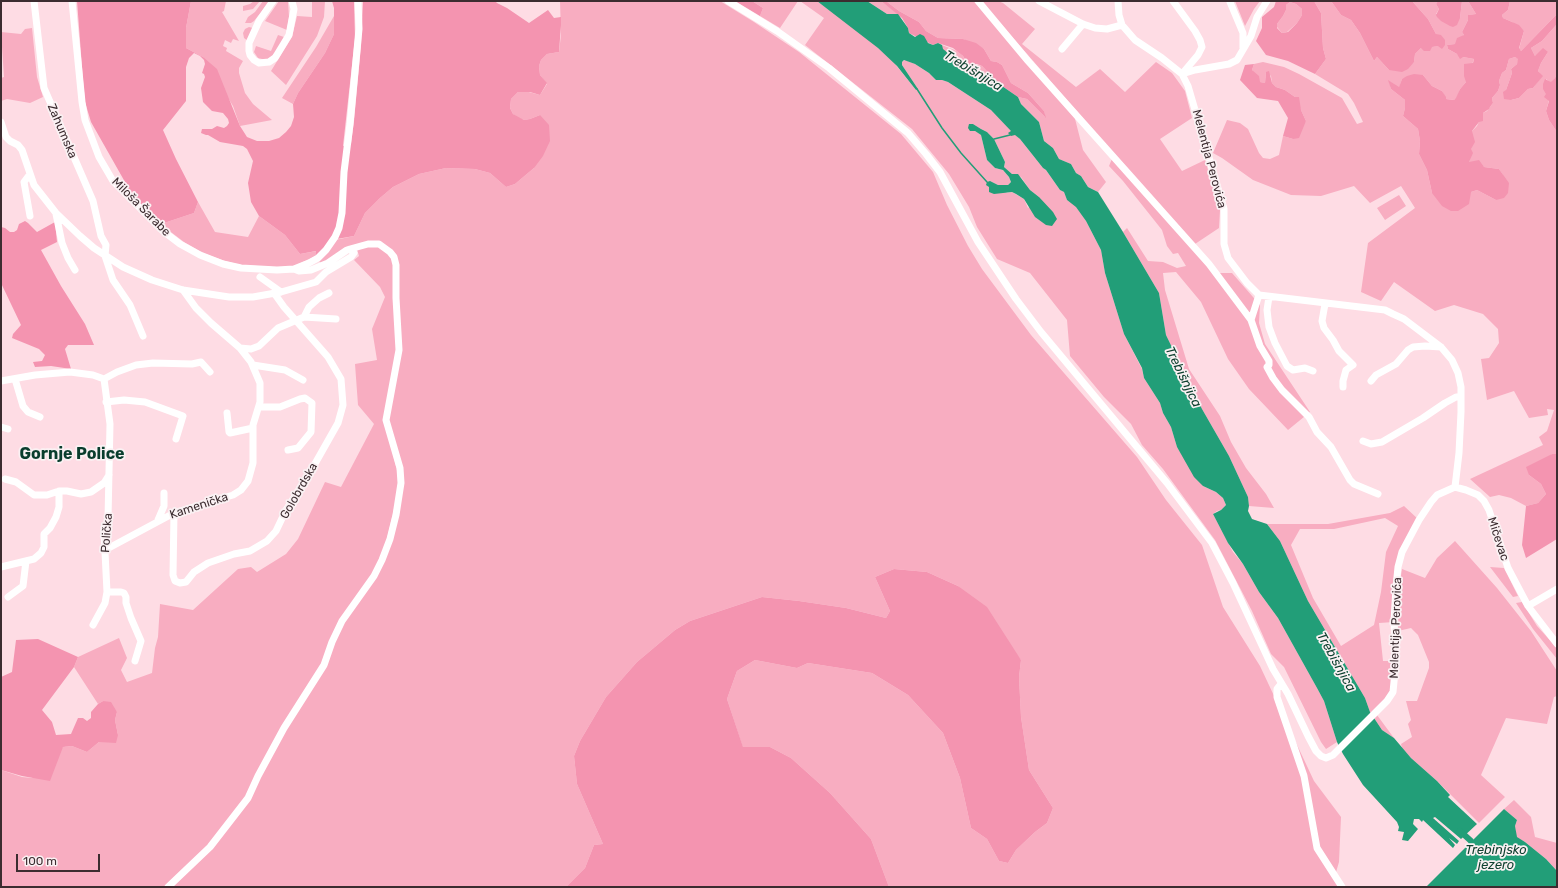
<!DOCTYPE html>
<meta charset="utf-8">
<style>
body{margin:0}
#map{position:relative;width:1558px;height:888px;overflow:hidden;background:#fedce4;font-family:Rubik,sans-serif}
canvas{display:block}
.frame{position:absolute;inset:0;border:2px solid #3c2c30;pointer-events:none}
.scale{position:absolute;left:16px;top:854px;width:84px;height:18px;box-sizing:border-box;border:2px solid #3c2c30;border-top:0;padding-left:5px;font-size:12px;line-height:14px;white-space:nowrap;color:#3c2c30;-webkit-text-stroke:3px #faf1f3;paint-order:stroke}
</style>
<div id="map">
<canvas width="1558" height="888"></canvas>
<div class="frame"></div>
<div class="scale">100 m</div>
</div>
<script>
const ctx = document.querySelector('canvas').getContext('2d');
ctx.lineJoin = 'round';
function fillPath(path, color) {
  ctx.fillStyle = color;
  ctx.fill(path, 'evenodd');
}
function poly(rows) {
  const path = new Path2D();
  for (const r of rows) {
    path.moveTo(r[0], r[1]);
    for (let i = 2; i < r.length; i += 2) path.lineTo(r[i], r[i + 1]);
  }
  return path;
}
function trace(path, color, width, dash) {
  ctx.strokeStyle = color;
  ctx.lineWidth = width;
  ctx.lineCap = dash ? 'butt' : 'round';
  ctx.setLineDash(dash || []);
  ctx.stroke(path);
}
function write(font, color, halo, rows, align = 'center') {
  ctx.font = font + ' Rubik,sans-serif';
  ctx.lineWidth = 3.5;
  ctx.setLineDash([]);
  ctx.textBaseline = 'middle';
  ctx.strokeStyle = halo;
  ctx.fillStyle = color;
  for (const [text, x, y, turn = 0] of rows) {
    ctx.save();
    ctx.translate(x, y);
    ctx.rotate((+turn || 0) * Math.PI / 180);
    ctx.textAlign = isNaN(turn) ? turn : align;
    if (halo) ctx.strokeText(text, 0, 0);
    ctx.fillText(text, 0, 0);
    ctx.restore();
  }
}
const green = poly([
 [191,1,226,1,224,11,222,12,239,41,233,39,231,43,225,40,223,46,227,48,226,51,243,61,239,68,239,73,245,93,253,104,272,120,240,126,233,106,203,57,186,48,186,28],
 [254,1,260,1,253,9,243,11,243,6,250,4],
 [263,1,270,1,254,21,251,23,245,23,248,17,255,12],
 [279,1,288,1,289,17,287,30,265,21],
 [312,1,325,1,324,17,317,36,286,85,271,71,292,37,297,16,312,17],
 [560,1,720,1,754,22,799,52,901,134,933,172,947,205,968,246,982,269,1031,335,1137,457,1166,500,1202,545,1223,607,1260,666,1314,781,1341,817,1339,862,1334,879,1339,887,889,887,871,839,830,793,791,758,770,747,743,748,727,699,737,671,755,660,797,668,808,663,872,673,908,695,943,733,960,778,971,828,987,839,999,861,1008,863,1016,850,1035,832,1047,823,1053,808,1029,770,1021,717,1019,677,1021,660,958,586,927,572,894,569,875,577,890,611,886,618,846,608,799,601,762,597,690,621,675,630,637,662,606,697,580,741,574,756,577,784,603,844,594,845,585,868,566,887,169,887,236,816,317,674,332,642,383,561,402,483,387,420,397,368,394,257,375,242,322,264,318,260,335,240,354,236,365,213,380,198,393,187,419,174,446,168,475,169,490,173,506,187,515,184,534,168,540,115,530,119,524,120,518,118,513,114,510,108,511,99,518,92,525,91,540,95,547,84,540,75,539,66,541,60,547,54,559,52,561,35],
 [752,1,798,1,780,28,760,16,763,8],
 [800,1,817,1,830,10,862,34,891,59,916,90,918,89,902,65,902,62,905,60,915,64,929,73,936,80,942,80,948,82,991,110,1020,139,1043,168,1046,170,1060,190,1064,192,1067,200,1076,206,1086,221,1101,250,1105,273,1124,334,1142,369,1144,378,1160,403,1163,413,1171,427,1177,447,1203,486,1216,492,1223,498,1226,505,1221,510,1217,511,1213,514,1233,552,1243,564,1259,592,1278,618,1317,688,1324,701,1337,742,1326,749,1321,742,1284,667,1271,654,1252,611,1215,540,1163,469,1142,445,1131,424,1104,397,1070,356,1067,320,1030,273,997,259,977,227,969,207,949,174,912,129,805,45,824,18],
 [973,124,981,129,987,132,994,139,1005,162,1004,167,1012,174,1021,177,1030,190,1039,197,1028,208,1024,199,1012,192,1007,193,990,181,998,185,1008,185,1011,182,1009,177,1003,170,995,168,987,160,981,135,975,131],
 [867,1,881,1,898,14,887,14],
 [886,1,978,1,1073,111,1083,150,1106,182,1098,192,1088,187,1081,176,1076,173,1071,164,1059,159,1053,148,1044,141,1039,122,1021,104,1018,97,1027,99,1045,117,1044,111,1028,93,1011,83,1002,65,997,62,991,61,984,49,963,39,938,38,926,31,919,22,899,11],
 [981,1,998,1,1003,3,1035,29,1022,44,1076,87,1100,69,1125,92,1156,62,1172,73,1185,91,1192,118,1160,139,1182,171,1205,160,1220,210,1219,228,1195,244,1219,273,1232,273,1260,305,1259,323,1265,344,1310,412,1288,430,1249,389,1228,359,1201,302,1176,272,1163,273,1165,290,1189,369,1220,416,1231,442,1246,468,1266,494,1274,508,1249,506,1248,497,1229,456,1202,409,1166,335,1159,293,1123,232,1127,228,1148,261,1163,262,1177,268,1186,266,1178,253,1173,254,1167,246,1162,230,1123,181,1109,166,1114,154],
 [1235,1,1260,1,1254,9,1245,26],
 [1314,1,1331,1,1341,15,1351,20,1360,33,1374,61,1377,57,1389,70,1414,62,1415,54,1421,48,1438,46,1436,34,1428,19,1412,1,1438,1,1436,4,1439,9,1436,14,1460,18,1462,1,1468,1,1476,14,1468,15,1468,20,1462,32,1464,35,1456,44,1447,45,1448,49,1457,54,1463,57,1474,59,1466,82,1460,89,1457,98,1454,100,1446,99,1442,91,1432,86,1423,75,1402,79,1399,88,1389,81,1391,89,1405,100,1405,108,1403,116,1418,129,1420,141,1419,154,1427,170,1432,193,1471,192,1477,190,1496,200,1503,175,1499,169,1484,167,1473,162,1469,162,1471,149,1472,131,1477,126,1483,113,1487,111,1493,103,1492,98,1498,91,1500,85,1499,81,1502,73,1506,70,1509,59,1515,57,1519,59,1517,64,1511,69,1512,73,1506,90,1511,100,1519,98,1528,89,1533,88,1542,76,1538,71,1541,63,1548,52,1535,56,1531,48,1542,41,1557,24,1557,73,1555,78,1551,83,1546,79,1546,94,1549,100,1546,111,1549,120,1557,132,1557,454,1552,454,1529,475,1541,484,1546,494,1538,503,1526,506,1511,498,1499,495,1490,497,1470,479,1543,445,1539,437,1547,431,1554,410,1547,409,1548,415,1529,418,1514,391,1487,400,1481,359,1489,358,1499,343,1498,329,1483,314,1454,305,1435,311,1394,282,1381,301,1361,292,1368,243,1415,208,1401,186,1370,203,1354,186,1321,196,1291,195,1253,180,1222,158,1213,153,1227,120,1240,123,1248,129,1259,153,1263,158,1270,159,1279,155,1283,136,1293,139,1306,121,1295,97,1285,90,1276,87,1272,83,1271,76,1266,72,1265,83,1259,82,1252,70,1254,64,1263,62,1284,67,1299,74,1342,98,1357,124,1363,122,1354,103,1348,94,1315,74,1326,59,1323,48,1321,13],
 [1510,1,1557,1,1557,14,1521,51,1519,49,1524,31,1512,22,1503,18,1502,15,1508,10],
 [1290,2,1296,4,1302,9,1302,15,1297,23,1287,32,1282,33,1277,27,1277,24,1283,16,1286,10,1286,5],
 [334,16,334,34,325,53,298,93,293,104,282,98,316,47],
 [249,27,253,28,248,41,244,38,243,33,245,29],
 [32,28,37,77,43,97,30,103,7,99,1,101,1,78,4,77,1,32,21,34,25,29],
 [278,35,284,37,276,52,268,59,262,59,258,58,254,52,256,46,271,51],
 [942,45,957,51,963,56,966,62,982,66,992,77,984,75,978,72,971,65,965,64,958,61,942,49],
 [1399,195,1406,206,1385,220,1377,208],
 [198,202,215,232,248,237,259,216,285,235,300,254,317,251,316,256,290,268,241,265,225,261,203,253,184,242,159,223,164,223,194,213],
 [375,244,393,258,398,350,385,420,400,483,382,560,348,610,323,664,247,798,210,847,167,887,1,887,1,770,22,777,32,778,63,747,72,746,87,752,99,742,118,735,115,720,117,712,103,701,98,704,74,667,78,657,119,638,127,658,121,670,127,682,152,673,155,648,158,637,160,604,193,610,238,569,251,567,257,572,286,554,298,539,325,482,341,487,374,424,358,405,355,364,377,360,372,329,385,297,380,287,354,260,359,256,357,249],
 [1404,506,1419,520,1402,552,1394,622,1379,623,1383,661,1396,661,1393,692,1374,711,1394,738,1382,730,1370,712,1365,698,1308,601,1280,541,1267,524,1328,524,1390,513],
 [1385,518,1398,526,1386,552,1381,592,1374,625,1341,646,1313,598,1291,545,1300,529,1334,529],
 [1455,541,1497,588,1531,631,1557,671,1557,696,1554,697,1547,724,1506,718,1481,775,1505,797,1479,823,1437,781,1411,758,1402,748,1401,744,1412,737,1408,724,1411,720,1406,701,1417,701,1429,668,1429,662,1418,635,1411,628,1398,631,1399,588,1402,569,1425,578,1437,558],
 [1490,567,1504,568,1518,596,1513,597],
 [1522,602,1537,626,1557,648,1557,659,1533,629,1516,603],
 [1514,800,1531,817,1535,837,1557,843,1557,871,1546,859,1525,842,1516,837,1515,826,1517,820,1504,809]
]);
const forest = poly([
 [77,1,191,1,186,28,186,48,203,57,217,69,240,126,247,137,257,141,269,141,279,138,286,132,291,126,294,117,293,104,298,93,325,53,334,34,334,8,332,1,354,1,355,38,343,146,351,144,354,121,361,46,363,1,495,1,497,3,507,8,529,23,548,10,554,18,561,17,561,25,559,52,547,54,541,60,539,66,540,75,547,83,540,95,530,92,518,92,511,99,510,108,513,114,524,120,530,119,540,115,549,125,550,141,543,156,534,168,515,184,506,187,490,173,475,169,446,168,419,174,393,187,380,198,365,213,354,236,331,240,316,256,316,251,300,254,285,235,259,216,251,202,248,183,253,161,247,149,243,146,220,142,208,135,206,135,201,133,202,129,212,129,217,126,224,128,227,126,229,123,228,119,223,113,212,111,203,102,201,88,205,77,204,74,202,73,205,64,204,60,200,56,194,53,189,58,186,67,186,101,163,130,176,159,198,202,194,213,164,223,159,223,123,186,125,182,91,122,85,102,83,80],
 [735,1,752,1,763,8,760,16],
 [881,1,886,1,899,11,919,22,926,31,938,38,963,39,976,43,984,49,991,61,997,62,1002,65,1011,83,1028,93,1044,111,1046,118,1027,99,1018,97,999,84,982,66,977,64,971,65,966,61,963,56,953,48,938,43,933,45,909,33,908,28,902,18],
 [1276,1,1314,1,1321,13,1323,48,1326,59,1315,74,1288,61,1266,55,1256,41,1262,28,1262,17,1274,7],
 [1290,2,1296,4,1302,9,1302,15,1297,23,1288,32,1282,33,1277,28,1277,24,1283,16,1286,10,1286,5],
 [1331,1,1412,1,1428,19,1436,34,1441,35,1445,40,1445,45,1442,49,1438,46,1432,47,1430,51,1424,51,1421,48,1415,54,1414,62,1408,69,1402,72,1389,70,1377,57,1374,61,1360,33,1351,20,1341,15],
 [1438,1,1462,1,1460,18,1457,25,1453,27,1450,26,1441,21,1437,17,1436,15,1439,9,1436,4],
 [1465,1,1510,1,1508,10,1502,15,1503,18,1519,25,1524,31,1519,48,1521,51,1557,14,1557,24,1542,41,1531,48,1535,56,1543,48,1548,52,1541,63,1538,71,1543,76,1533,88,1528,89,1519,98,1511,100,1504,99,1503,92,1506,90,1512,73,1511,69,1517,64,1518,59,1515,57,1509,59,1506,70,1502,73,1499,81,1500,85,1498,91,1492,98,1493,103,1490,107,1489,109,1483,113,1483,121,1479,122,1472,131,1475,142,1471,149,1473,153,1469,162,1479,160,1484,167,1499,169,1509,183,1508,193,1504,198,1496,200,1477,190,1471,192,1469,204,1458,211,1451,211,1442,206,1432,193,1427,170,1419,154,1420,141,1418,129,1403,116,1405,108,1405,100,1391,89,1388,80,1399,87,1402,79,1407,76,1414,74,1423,75,1432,86,1442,91,1446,97,1446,99,1454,100,1456,98,1460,89,1466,82,1464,76,1464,64,1473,63,1474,59,1463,57,1460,59,1457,54,1448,49,1447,45,1455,44,1457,38,1464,35,1462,32,1468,20,1468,15,1476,14,1468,1],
 [1254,64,1252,70,1259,76,1260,82,1265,83,1266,72,1269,71,1272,83,1276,87,1285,90,1295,97,1299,97,1301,110,1306,121,1299,138,1293,139,1283,136,1288,118,1278,101,1257,98,1240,80,1245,65],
 [1557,73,1557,132,1549,120,1546,111,1549,101,1544,97,1546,94,1543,89,1543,84,1545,79,1551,82,1555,78],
 [25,221,28,223,37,232,55,222,57,242,41,250,61,286,85,324,94,345,68,345,65,349,71,369,51,366,35,367,33,362,42,361,45,355,39,349,12,338,13,334,21,325,1,283,1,227,5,228,10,232,14,232,17,230,19,224],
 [1552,454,1557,454,1557,539,1526,558,1522,545,1526,506,1538,503,1546,494,1541,484,1529,475,1526,467],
 [894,569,927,572,958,586,987,607,1021,660,1019,677,1021,717,1029,770,1053,808,1047,823,1035,832,1016,850,1008,863,999,861,987,839,971,828,960,778,943,733,908,695,872,673,808,663,797,668,755,660,737,671,727,699,743,747,770,747,791,758,830,793,871,839,889,887,566,887,585,868,594,845,603,844,577,784,574,756,580,741,606,697,637,662,675,630,690,621,762,597,799,601,846,608,886,618,890,611,875,577],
 [38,639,78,657,74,667,42,710,52,722,56,735,71,734,78,718,83,718,87,721,91,718,91,712,98,704,103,701,111,702,117,712,115,720,118,735,116,743,99,742,87,752,72,746,63,747,50,781,22,776,1,770,1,677,12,672,16,640]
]);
const water = poly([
 [817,1,867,1,887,14,898,14,908,28,909,33,915,37,920,34,924,36,928,43,933,45,938,43,942,45,943,49,958,61,965,64,971,65,978,72,984,75,992,77,999,84,1018,97,1021,104,1039,122,1044,141,1053,148,1059,159,1071,164,1076,173,1081,176,1088,187,1098,192,1123,232,1159,293,1166,335,1202,409,1229,456,1248,497,1249,506,1248,511,1252,519,1267,524,1280,541,1308,601,1365,698,1370,712,1382,730,1394,738,1411,758,1437,781,1450,795,1448,797,1477,824,1461,839,1435,817,1433,818,1459,841,1457,844,1449,838,1455,845,1453,848,1423,820,1422,822,1419,819,1414,819,1413,824,1418,829,1408,841,1402,840,1404,832,1398,831,1399,827,1397,822,1363,785,1343,754,1337,742,1324,701,1317,688,1278,618,1259,592,1243,564,1228,543,1213,514,1221,510,1226,505,1223,498,1216,492,1203,486,1194,477,1177,447,1171,427,1163,413,1160,403,1144,378,1142,368,1124,334,1105,273,1101,250,1086,221,1076,207,1067,200,1064,192,1060,190,1046,170,1043,168,1020,139,1015,135,1011,136,1008,133,1011,131,991,110,948,82,942,80,936,80,929,73,915,64,904,60,902,62,902,65,918,89,916,90,897,66,878,48],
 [969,124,973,124,981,129,987,132,994,139,1005,162,1004,167,1012,174,1018,174,1030,190,1039,197,1053,212,1057,219,1052,226,1046,225,1035,217,1024,199,1016,194,1012,192,994,194,989,192,989,187,986,185,987,182,990,181,998,185,1008,185,1011,182,1009,177,1003,170,995,168,987,160,981,135,975,131,970,131,968,128],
 [1504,809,1517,820,1515,826,1517,837,1525,842,1546,859,1557,871,1557,887,1426,887]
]);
const stream = poly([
 [917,89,942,128,961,153,987,182],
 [994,139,1010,135]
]);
const canal = poly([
 [1460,831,1471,841,1473,848]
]);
const minor = poly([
 [34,1,44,88,93,201,101,236,106,245,105,256,113,280,130,305,143,336],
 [72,1,82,102,85,120,99,157,113,181,163,231,180,244,200,255,223,264,241,268,277,270,294,269,309,263,318,258,326,250,335,237,339,228,342,213,344,172,350,124,359,29,358,1],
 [273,1,259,21,249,43,249,51,250,55,254,60,259,63,269,62,275,58,289,35,294,9,292,1],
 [728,1,777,31,829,68,908,133,926,154,940,172,978,242,1016,299,1041,332,1167,483,1212,543,1233,583,1273,669,1288,694,1308,736,1316,751,1321,756,1326,758,1333,755,1387,701,1393,692,1396,661,1394,622,1396,587,1398,567,1402,552,1419,520,1431,502,1437,495,1455,487,1459,453,1461,412,1461,387,1458,373,1452,360,1441,347,1404,319,1393,314,1385,310,1259,295,1247,283,1228,258,1224,244,1224,209,1188,86,1182,74,1162,58,1135,40,1122,25,1119,15,1118,1],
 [978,1,1028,61,1209,264,1251,320],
 [1039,1,1083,24,1095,28,1107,29,1122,25],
 [1173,1,1195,31,1200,40,1202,47,1198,55,1182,74,1195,70,1229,64,1237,60,1251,36,1257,17,1267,1],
 [1230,2,1243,33,1243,48],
 [1062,49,1083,24],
 [1,122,6,137,10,141,18,145,22,150,34,185,56,213,80,236,94,248,123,267,152,280,183,290,229,297,253,297,281,292,316,282,326,272,351,257,354,253,350,249,347,250,328,263,311,270,299,271,294,269],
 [56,214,62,243,68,258,75,270],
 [30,216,24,182,30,174],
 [260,277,281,292],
 [183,290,196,308,211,323,240,348,251,349,259,346,278,328,304,317,309,307,319,298,329,293],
 [1259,295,1251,320,1260,346,1269,361,1269,365,1267,367,1273,378,1282,390,1309,417,1317,432,1331,447,1350,480,1354,484,1378,494],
 [1269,297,1267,310,1269,327,1275,343,1287,366,1293,370,1305,368,1313,371],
 [1325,304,1322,321,1324,328,1333,340,1339,351,1353,365,1346,370,1343,381,1343,387],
 [304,317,336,319],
 [253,365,285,370,303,380],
 [15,379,23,406,28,412,40,417],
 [104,379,117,372,136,365,153,363,192,364,201,362,210,372],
 [1,381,35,375,70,372,93,375,104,379],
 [1371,381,1376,375,1396,364,1408,350,1413,347,1425,346,1441,347],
 [106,402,124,400,145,402,183,416,176,439],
 [259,407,280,407,300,399,305,398,312,403,311,432,298,448,288,450],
 [227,413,229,432,230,433,253,428],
 [1,427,8,429],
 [1363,441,1371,444,1382,442,1423,418,1445,403,1456,397,1461,397],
 [5,479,16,482,34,495,47,495,59,491],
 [1455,487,1466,490,1478,495,1484,501,1489,510,1508,568,1528,606,1557,644],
 [174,513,173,575,175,581,180,583,186,582,194,572,208,563,234,554,250,551,267,541,276,531,286,510,312,469,338,423,343,405,341,379,328,357,284,307,274,293],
 [158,520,164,506,164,493],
 [105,550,174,513,233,495,241,490,248,481,253,463,253,425,260,402,260,383,251,362,240,348],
 [1,567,34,559,41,553,44,547,44,534,50,528,56,517,59,507,59,491,67,491,81,494,91,492,104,483,109,475],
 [107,592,121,592,124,593,126,597,126,603,131,618,141,641,135,661],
 [8,597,23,586,26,561],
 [1528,606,1557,589],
 [93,625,105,603,107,592,104,532,108,519,110,424,104,379],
 [1281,684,1277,689,1277,697,1304,776,1317,848,1342,887],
 [168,887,210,847,248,798,258,776,284,728,324,665,332,642,342,621,374,576,382,560,390,539,396,515,401,483,400,468,386,420,399,350,396,298,396,265,394,257,390,252,379,244,368,244,350,249]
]);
const streetNames = [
 ["Zahumska",62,131,67],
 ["Melentija Perovića",1209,159,75],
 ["Miloša Šarabe",141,207,45],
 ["Golobrdska",299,491,-60],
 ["Kamenička",199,506,-18],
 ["Polička",107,533,-86],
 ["Mičevac",1498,539,72],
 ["Melentija Perovića",1396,628,-88]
];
const waterNames = [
 ["Trebišnjica",973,71,31],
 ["Trebišnjica",1183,377,64],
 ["Trebišnjica",1336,662,61],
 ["Trebinjsko",1496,850],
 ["jezero",1496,865]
];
const districtNames = [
 ["Gornje Police",72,454]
];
fillPath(green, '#f8adc1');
fillPath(forest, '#f494b0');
fillPath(water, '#229e78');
trace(stream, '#229e78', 1.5);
trace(canal, '#229e78', 6);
trace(minor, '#fff', 7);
write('12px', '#3c2c30', '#faf1f3', streetNames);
write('italic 13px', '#0f4130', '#faf1f3', waterNames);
write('bold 16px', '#0a3d2d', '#faf1f3', districtNames);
</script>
